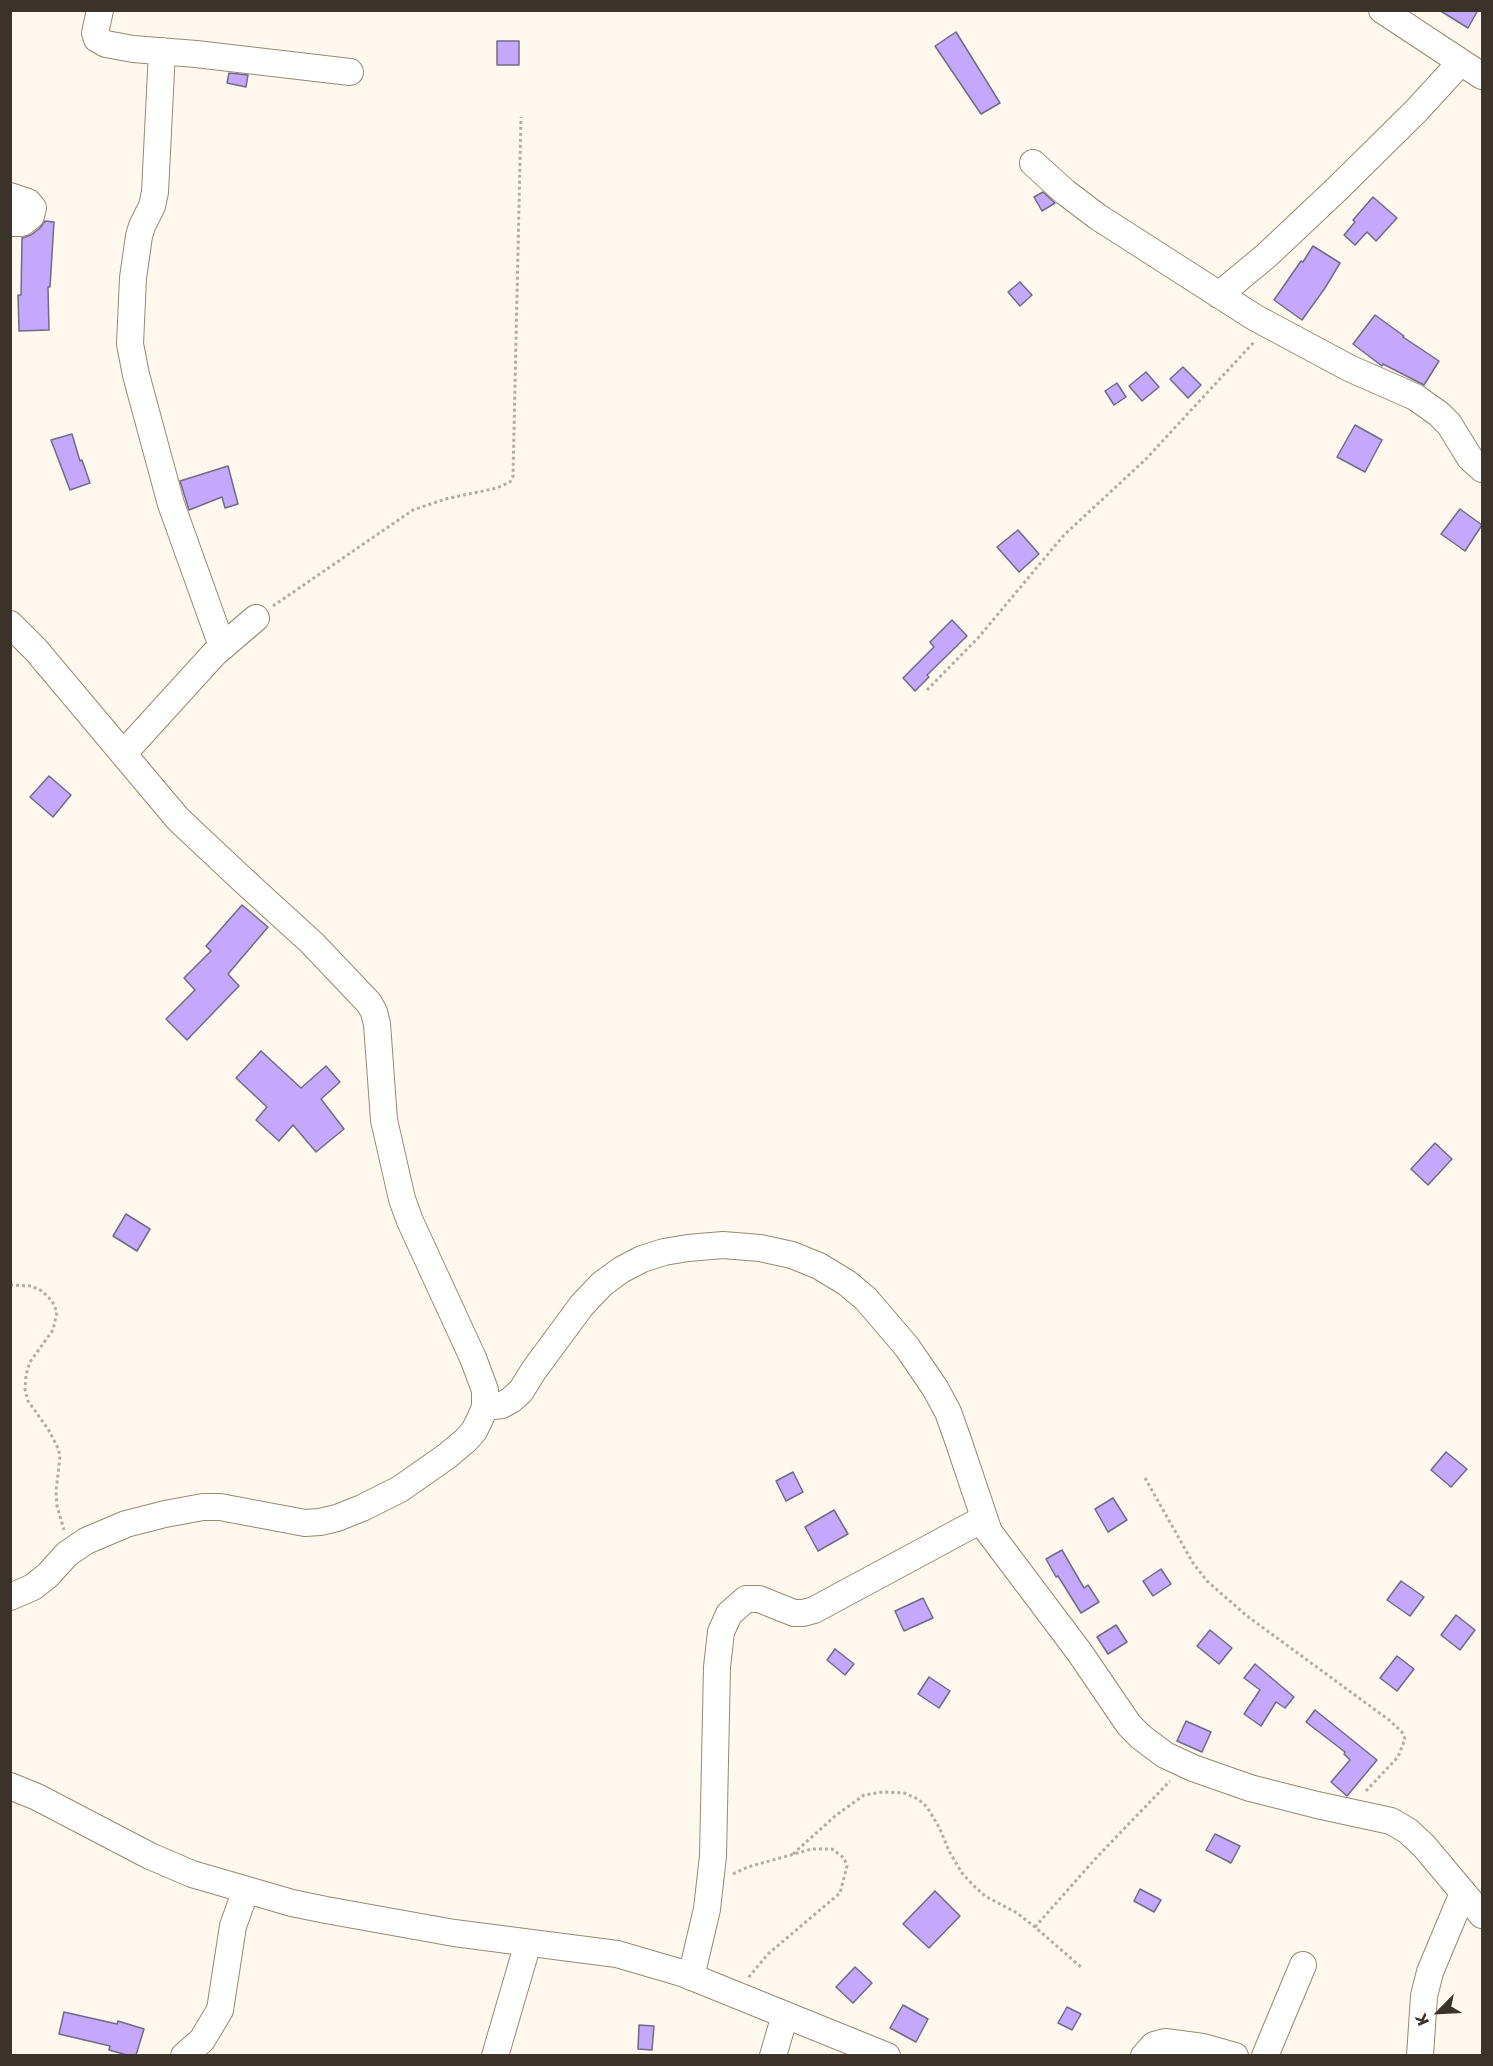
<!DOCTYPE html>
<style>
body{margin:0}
#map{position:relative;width:1493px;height:2066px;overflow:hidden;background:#fff8ee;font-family:Jost,sans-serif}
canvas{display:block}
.frame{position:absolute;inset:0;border:12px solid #3a3329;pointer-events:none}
.north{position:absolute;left:1409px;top:1982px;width:60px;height:60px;-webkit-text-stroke:4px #fff;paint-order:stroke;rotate:246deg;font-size:16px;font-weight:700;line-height:24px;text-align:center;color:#3a3329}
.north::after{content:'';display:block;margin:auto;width:21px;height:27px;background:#3a3329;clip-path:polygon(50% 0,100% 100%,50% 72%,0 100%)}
</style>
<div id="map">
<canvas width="1493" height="2066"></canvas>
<div class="frame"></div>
<div class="north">K</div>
</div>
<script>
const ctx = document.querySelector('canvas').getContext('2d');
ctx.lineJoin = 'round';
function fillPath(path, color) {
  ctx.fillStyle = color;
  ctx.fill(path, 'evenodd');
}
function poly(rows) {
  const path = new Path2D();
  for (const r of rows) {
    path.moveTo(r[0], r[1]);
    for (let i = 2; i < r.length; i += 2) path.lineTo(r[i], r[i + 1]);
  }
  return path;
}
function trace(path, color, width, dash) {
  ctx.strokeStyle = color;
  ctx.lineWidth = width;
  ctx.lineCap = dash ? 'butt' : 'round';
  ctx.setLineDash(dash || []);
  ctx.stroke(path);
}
const building = poly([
 [1439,10,1478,10,1468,28,1439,10],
 [956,32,1000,103,981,114,935,46,956,32],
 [497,41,519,41,519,65,497,65,497,41],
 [229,73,248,75,246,87,227,83,229,73],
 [1043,192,1055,203,1042,211,1034,197,1043,192],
 [1373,197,1397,218,1376,241,1367,232,1355,245,1344,235,1355,222,1353,220,1373,197],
 [45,221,54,222,50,287,48,287,49,330,19,331,18,295,21,295,22,238,31,235,40,228,45,221],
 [1313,246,1340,263,1325,288,1302,320,1274,300,1301,261,1303,262,1313,246],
 [1020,282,1032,295,1020,306,1008,292,1020,282],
 [1375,315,1404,336,1403,337,1439,361,1424,385,1383,364,1382,366,1353,344,1375,315],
 [1183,367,1201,385,1188,398,1170,379,1183,367],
 [1146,372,1159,387,1142,401,1129,386,1146,372],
 [1117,383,1126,397,1114,405,1105,391,1117,383],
 [1355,425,1382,440,1365,472,1337,457,1355,425],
 [72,434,80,461,82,460,90,483,70,490,51,440,72,434],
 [228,466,238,504,225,508,222,497,189,510,180,481,228,466],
 [1460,509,1482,525,1465,551,1441,534,1460,509],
 [1018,530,1039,554,1019,572,997,547,1018,530],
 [952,620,967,636,927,675,929,677,915,691,903,678,934,647,930,642,952,620],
 [49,776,71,795,53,817,30,797,49,776],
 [242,905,268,927,228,974,239,986,187,1040,166,1019,195,990,184,978,211,951,206,946,242,905],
 [261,1051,301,1088,326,1066,340,1082,321,1099,344,1129,316,1152,293,1125,279,1141,256,1120,267,1107,236,1078,261,1051],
 [1435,1143,1452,1159,1428,1185,1411,1169,1435,1143],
 [126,1214,150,1229,137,1251,113,1236,126,1214],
 [1446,1452,1467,1469,1451,1487,1431,1470,1446,1452],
 [793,1472,803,1492,786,1501,776,1481,793,1472],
 [1113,1498,1127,1520,1108,1532,1095,1509,1113,1498],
 [834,1510,848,1534,818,1551,805,1527,834,1510],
 [1062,1550,1084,1588,1088,1585,1099,1602,1081,1613,1058,1576,1056,1577,1046,1559,1062,1550],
 [1161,1569,1171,1584,1153,1596,1143,1581,1161,1569],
 [1401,1581,1424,1597,1410,1616,1387,1600,1401,1581],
 [923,1598,933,1618,904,1631,895,1611,923,1598],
 [1456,1615,1475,1630,1460,1650,1441,1635,1456,1615],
 [1116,1625,1127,1642,1108,1654,1097,1637,1116,1625],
 [1210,1630,1232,1648,1219,1664,1197,1646,1210,1630],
 [835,1649,854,1664,845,1675,827,1660,835,1649],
 [1397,1656,1414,1669,1397,1691,1380,1678,1397,1656],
 [1255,1664,1294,1697,1285,1708,1276,1702,1261,1726,1244,1714,1260,1690,1244,1678,1255,1664],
 [929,1677,950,1691,939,1708,918,1694,929,1677],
 [1315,1710,1377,1760,1347,1796,1331,1782,1350,1760,1344,1754,1345,1752,1306,1722,1315,1710],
 [1186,1721,1211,1732,1202,1752,1177,1741,1186,1721],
 [1215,1834,1240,1846,1231,1863,1206,1850,1215,1834],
 [1140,1889,1161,1900,1154,1912,1134,1901,1140,1889],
 [935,1891,960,1916,929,1948,903,1924,935,1891],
 [855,1967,872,1983,853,2003,836,1987,855,1967],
 [903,2005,928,2019,916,2042,890,2028,903,2005],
 [1067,2007,1081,2014,1072,2030,1058,2023,1067,2007],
 [64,2012,117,2024,118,2021,144,2029,136,2055,127,2055,109,2050,110,2046,59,2034,64,2012],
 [639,2025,654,2026,652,2050,638,2049,639,2025]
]);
const path = poly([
 [273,606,413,510,445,499,497,488,510,482,513,476,521,117],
 [927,690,978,638,1064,535,1146,459,1254,342],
 [10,1285,31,1286,42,1291,52,1301,57,1312,53,1330,30,1362,26,1375,25,1389,28,1401,48,1429,58,1448,60,1456,56,1492,57,1506,64,1530],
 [1145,1478,1193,1563,1207,1581,1247,1616,1389,1720,1402,1732,1405,1739,1398,1757,1365,1792],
 [793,1854,835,1816,864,1795,883,1792,904,1793,918,1799,927,1807,939,1827,950,1853,962,1873,973,1885,985,1896,1017,1913,1035,1927,1082,1968],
 [733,1874,748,1867,812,1849,832,1849,844,1858,847,1866,840,1893,768,1954,748,1978],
 [1035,1927,1097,1857,1170,1781]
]);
const minor = poly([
 [100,10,95,33,97,39,106,44,133,49,196,54,350,72],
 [1382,10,1482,76],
 [162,51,155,192,152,206,142,226,139,236,133,278,130,344,136,375,171,504,222,646],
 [1033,163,1065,192,1098,217,1254,317,1349,368,1415,397,1439,414,1449,424,1470,458,1482,469],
 [10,196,28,202,33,208,31,216,22,223,10,223],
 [1219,295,1267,255,1337,189,1416,111,1460,63],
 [10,624,36,650,178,819,244,881,312,943,369,1003,374,1012,377,1024,384,1120,402,1199,410,1221,473,1358,485,1390,485,1407,480,1419,474,1431,466,1440,447,1456,400,1489,362,1508,337,1518,320,1522,305,1523,220,1507,203,1507,165,1514,126,1524,86,1541,67,1554,48,1575,33,1587,10,1597],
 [124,753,214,654,256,618],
 [485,1407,502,1405,511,1400,521,1391,534,1370,582,1305,602,1284,621,1270,642,1259,664,1252,688,1248,723,1245,760,1248,792,1255,819,1266,847,1283,866,1299,907,1347,935,1388,948,1412,958,1440,989,1532,1080,1653,1129,1725,1141,1737,1165,1755,1193,1768,1250,1788,1317,1805,1391,1821,1408,1831,1424,1846,1482,1915],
 [10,1786,37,1797,150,1856,192,1874,292,1903,326,1910,454,1933,617,1954,682,1973,887,2056],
 [691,1977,707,1909,713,1856,717,1667,721,1632,729,1614,746,1599,759,1599,794,1613,803,1613,814,1610,983,1519],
 [184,2056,202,2040,220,2010,233,1926,246,1890],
 [495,2056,528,1943],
 [773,2056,785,2015],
 [1144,2056,1154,2045,1165,2042,1203,2047,1235,2056],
 [1265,2056,1303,1965],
 [1420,2056,1424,1996,1430,1972,1463,1893]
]);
fillPath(building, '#c3a8fc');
trace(building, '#726b83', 1.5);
trace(minor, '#988972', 28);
trace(path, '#b4ada3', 3, [3, 3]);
trace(minor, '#fff', 26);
</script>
